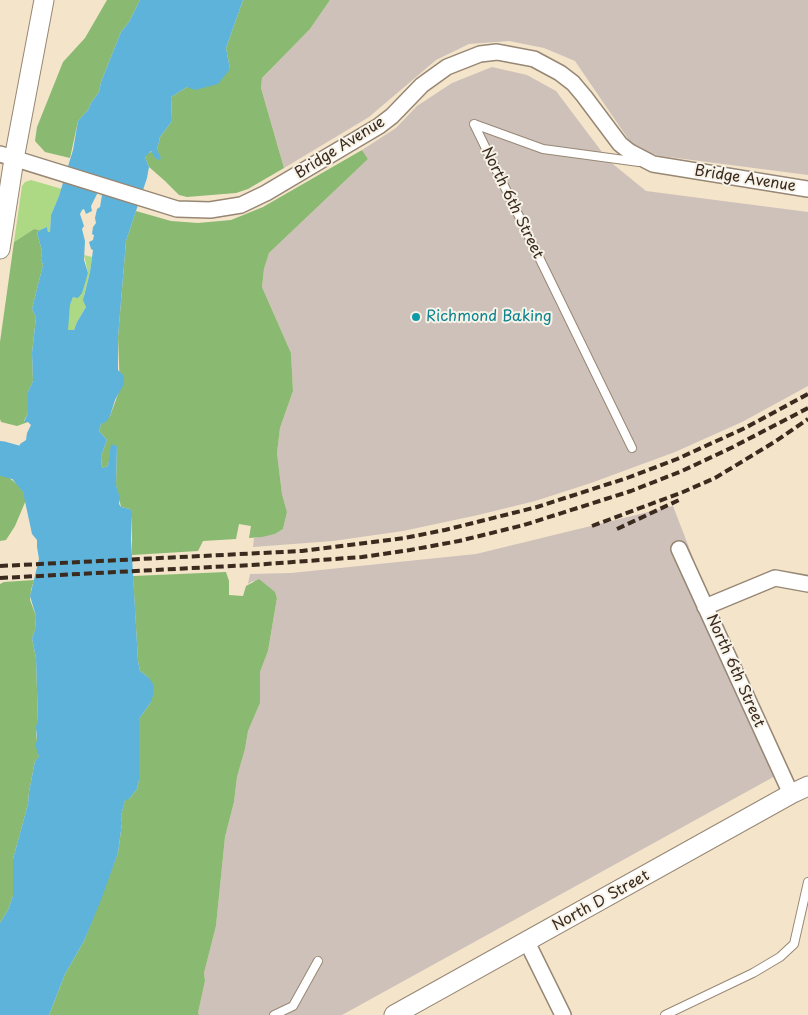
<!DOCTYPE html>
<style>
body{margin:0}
canvas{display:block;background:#f3e4ca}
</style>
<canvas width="808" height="1015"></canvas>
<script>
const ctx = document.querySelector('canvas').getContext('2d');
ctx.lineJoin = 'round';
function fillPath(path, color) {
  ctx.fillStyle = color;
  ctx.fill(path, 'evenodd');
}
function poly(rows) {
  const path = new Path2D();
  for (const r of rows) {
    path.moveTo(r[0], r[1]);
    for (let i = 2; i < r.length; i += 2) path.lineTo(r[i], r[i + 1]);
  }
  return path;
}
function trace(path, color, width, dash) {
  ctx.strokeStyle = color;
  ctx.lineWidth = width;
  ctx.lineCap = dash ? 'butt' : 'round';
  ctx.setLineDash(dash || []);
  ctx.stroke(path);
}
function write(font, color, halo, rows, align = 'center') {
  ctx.font = font + ' "Playpen Sans",sans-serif';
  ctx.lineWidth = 4;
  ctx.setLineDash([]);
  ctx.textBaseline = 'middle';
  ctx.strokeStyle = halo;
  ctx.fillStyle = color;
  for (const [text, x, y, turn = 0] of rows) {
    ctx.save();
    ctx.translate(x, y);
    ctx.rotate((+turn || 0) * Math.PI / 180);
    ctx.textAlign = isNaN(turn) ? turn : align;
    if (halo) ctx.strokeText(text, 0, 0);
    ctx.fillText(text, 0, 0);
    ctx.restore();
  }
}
const industrial = poly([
 [330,0,808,0,808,175,661,156,635,149,575,61,544,48,509,41,469,44,436,60,369,117,284,168,261,88,262,78,310,29],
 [492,67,527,75,556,91,608,160,646,191,808,212,808,386,742,422,675,452,591,483,535,501,478,515,403,531,333,541,253,547,254,538,275,534,283,529,287,512,282,494,277,453,280,428,293,391,291,353,262,287,264,269,269,253,368,159,362,150,396,128,417,106,452,83],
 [673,506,777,775,342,1015,199,1015,198,1013,205,981,204,973,216,926,225,837,234,802,237,777,245,749,248,731,260,703,260,672,268,651,277,598,275,592,253,581,248,584,250,574,291,573,476,554]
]);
const green = poly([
 [31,180,62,189,51,215,50,232,48,232,47,227,40,230,34,229,14,242,22,186,25,182],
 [84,255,92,257,90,272,84,295,86,307,77,322,74,330,67,330,70,305,73,297,82,289,88,273]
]);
const forest = poly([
 [107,0,140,0,129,22,121,32,101,82,99,92,91,103,88,110,78,121,70,158,45,152,35,141,37,127,63,62,85,38],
 [243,0,330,0,310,29,262,78,261,88,284,168,248,189,236,193,187,197,179,195,165,181,149,167,145,157,148,153,157,150,160,137,172,121,171,97,187,87,230,69,226,48],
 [362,150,368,159,269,253,264,269,262,287,291,353,293,391,280,428,277,453,282,494,287,512,283,529,275,534,262,537,249,538,251,526,239,524,236,539,203,541,198,551,132,555,132,519,130,509,121,507,116,485,117,446,111,451,108,466,102,468,101,456,107,440,99,431,101,424,110,416,120,389,118,337,126,241,136,211,171,221,198,223,231,220,263,207],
 [34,229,40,230,37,233,42,251,41,259,43,265,32,309,36,317,32,353,33,381,28,392,28,413,24,421,28,422,17,426,1,422,0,419,0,342,14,242],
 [0,470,19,486,23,492,26,500,15,526,6,540,0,541],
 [226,572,229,581,229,595,243,596,246,586,259,579,275,592,277,598,268,651,260,672,260,703,248,731,245,749,237,777,234,802,225,837,216,926,204,973,205,981,198,1013,199,1015,49,1015,65,974,84,941,118,853,122,823,121,816,125,799,129,799,137,789,139,780,139,719,151,702,148,677,140,671,138,661,133,576],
 [34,580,31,590,30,600,36,616,35,630,32,638,36,658,38,723,36,733,39,758,35,761,29,792,28,804,13,859,13,896,8,910,0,923,0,584,4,582]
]);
const water = poly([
 [140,0,243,0,226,48,230,69,218,84,195,90,187,87,171,97,172,121,160,137,157,150,161,158,159,160,155,158,151,151,145,157,149,167,147,178,126,241,118,337,118,370,124,376,124,384,115,400,110,416,106,422,101,424,99,431,107,440,101,456,102,468,108,466,111,444,117,446,116,485,120,498,119,504,121,507,130,509,132,513,131,539,138,661,140,671,148,677,153,684,153,695,151,702,139,719,139,780,137,789,129,799,125,800,121,816,122,823,118,853,101,900,84,941,65,974,49,1015,0,1015,0,923,8,910,13,896,13,859,28,804,29,792,35,761,39,757,35,744,37,741,36,726,38,723,36,658,32,638,35,630,36,616,30,596,39,559,37,547,37,540,32,534,23,492,13,480,20,444,26,440,27,433,31,425,28,422,24,422,28,413,28,392,33,381,32,353,36,317,32,309,43,265,41,259,42,251,37,233,40,230,47,227,48,232,50,232,51,215,59,196,73,150,78,121,88,110,91,103,99,92,101,82,121,32,129,22],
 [98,192,101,192,102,195,100,207,97,209,95,218,96,223,93,227,92,234,94,235,93,240,89,242,91,249,93,250,90,272,83,300,86,307,77,322,74,330,68,330,70,305,73,297,78,298,82,293,88,273,84,260,85,241,82,229,84,226,80,214,82,210,84,209,86,214,92,211,91,206]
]);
const river = poly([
 [0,458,47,471]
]);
const service = poly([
 [474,124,632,448],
 [474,124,543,149,639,162],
 [274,1015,293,1006,318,961],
 [665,1015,753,973,780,957,794,944,808,882]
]);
const minor = poly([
 [0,154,177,209,210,210,241,205,266,193,379,126,392,116,422,85,447,67,480,54,497,52,534,59,560,73,573,83,584,96,620,144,630,152,653,164,808,189],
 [679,549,791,794],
 [705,607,775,578,808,584],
 [527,942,563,1015]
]);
const tertiary = poly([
 [0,249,14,159,44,0],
 [394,1015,791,794,808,786]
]);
const rail = poly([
 [592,526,683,492,715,478,776,441,808,419],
 [617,529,679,500],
 [0,566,302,551,404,538,445,530,537,507,627,478,677,459,745,428,808,394],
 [0,578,252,565,362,557,410,550,459,541,524,525,631,491,682,471,733,447,808,408]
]);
const markers = [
 [416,317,5,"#0f9aa8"]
];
const streetNames = [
 ["Bridge Avenue",340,148,-32],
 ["Bridge Avenue",745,179,9],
 ["North 6th Street",512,203,64],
 ["North 6th Street",735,671,66],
 ["North D Street",601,901,-29]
];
const cultureNames = [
 ["Richmond Baking",426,317]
];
fillPath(industrial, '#cec1ba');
fillPath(green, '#add984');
fillPath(forest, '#8ab972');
fillPath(water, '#5eb3da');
trace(river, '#5eb3da', 34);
trace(service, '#978774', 10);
trace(minor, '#978774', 18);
trace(tertiary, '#978774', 21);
trace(service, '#fff', 8);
trace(minor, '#fff', 15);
trace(tertiary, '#fff', 19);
trace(rail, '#3b2a1e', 4, [8, 4]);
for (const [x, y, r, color] of markers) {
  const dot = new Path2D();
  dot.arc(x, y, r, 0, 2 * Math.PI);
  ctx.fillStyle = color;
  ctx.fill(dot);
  trace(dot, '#f7f3e8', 2);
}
write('15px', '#3b2a1e', '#f7f3e8', streetNames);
write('15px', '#0d838f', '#f7f3e8', cultureNames, 'left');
</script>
